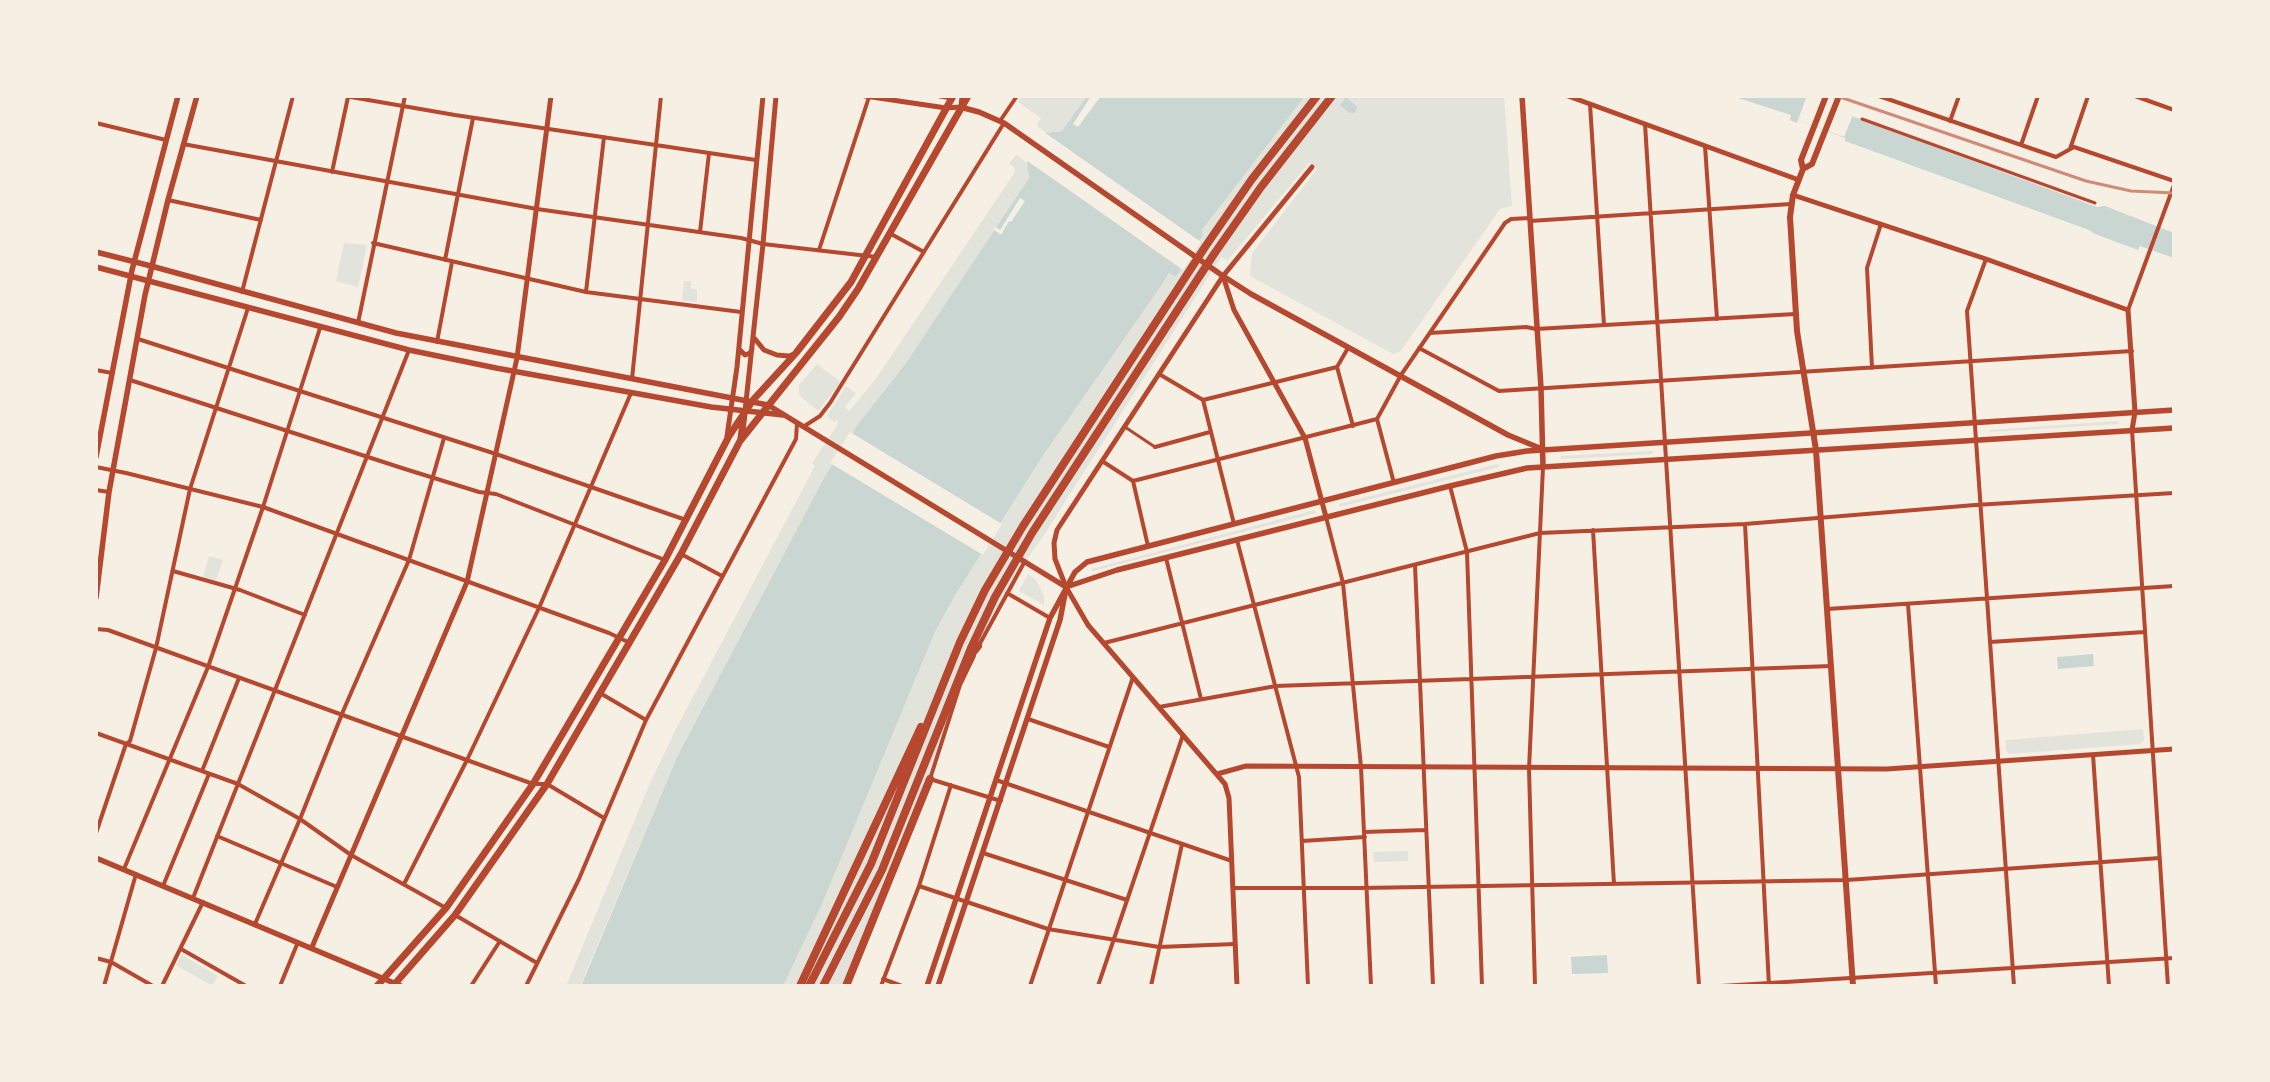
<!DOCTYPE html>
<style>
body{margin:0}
#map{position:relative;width:2270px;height:1082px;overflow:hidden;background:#f6efe4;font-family:Lato,sans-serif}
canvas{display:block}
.frame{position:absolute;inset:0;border:98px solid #f6efe4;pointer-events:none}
</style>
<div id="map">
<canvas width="2270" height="1082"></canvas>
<div class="frame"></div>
</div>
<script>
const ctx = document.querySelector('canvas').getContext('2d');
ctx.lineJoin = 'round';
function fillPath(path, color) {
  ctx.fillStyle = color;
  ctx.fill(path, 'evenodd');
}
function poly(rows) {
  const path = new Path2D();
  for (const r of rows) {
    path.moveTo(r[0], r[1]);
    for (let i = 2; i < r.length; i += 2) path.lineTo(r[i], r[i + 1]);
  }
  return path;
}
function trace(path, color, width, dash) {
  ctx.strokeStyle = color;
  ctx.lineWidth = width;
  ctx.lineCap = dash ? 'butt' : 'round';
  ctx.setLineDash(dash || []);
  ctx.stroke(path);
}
const green = poly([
 [1021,96,1087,96,1062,131,1046,133,1036,125,1041,118,1018,102],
 [1305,96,1504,96,1512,206,1500,209,1400,352,1393,354,1250,276,1252,253,1317,169,1309,163,1228,260,1221,257,1042,538,1014,577,985,629,927,777,927,795,849,986,783,986,822,904,935,632,954,597,1042,457,1161,286,1169,273,1176,277,1203,235,1202,230],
 [1016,154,1027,163,1029,178,906,363,858,424,825,476,677,757,580,986,566,986,651,781,676,729,815,466,812,463,838,424,837,419,835,423,827,416,846,386,856,393,845,407,849,411,875,380,1015,172,1014,167,1009,164],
 [344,243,367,245,358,287,336,281],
 [684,281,691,281,691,288,697,289,697,302,682,301],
 [817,364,841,382,818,411,799,395,799,385],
 [2118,421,2119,424,1990,432,1990,430],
 [1652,451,1653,454,1561,459,1561,456],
 [1497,464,1499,467,1339,507,1339,504],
 [1315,510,1316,513,1093,571,1091,569],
 [209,556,223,560,216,581,203,577],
 [1028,574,1034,578,1040,587,1044,597,1044,605,1019,591],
 [2143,729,2144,740,2140,744,2009,754,2006,750,2006,740],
 [1408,851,1408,861,1374,862,1373,852],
 [182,955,218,976,212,986,176,965]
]);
const water = poly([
 [1087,96,1305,96,1202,230,1203,235,1176,277,1169,273,1161,286,1042,457,954,597,935,632,822,904,783,986,581,986,677,757,825,476,858,424,906,363,1029,178,1027,163,1046,133,1062,131],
 [1732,96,1807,96,1806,99,1854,117,2097,207,2105,206,2174,233,2174,258,2140,246,2138,250,2095,234,2089,230,1845,141,1845,138,1798,120,1796,123,1790,120,1791,115],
 [1346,97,1357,107,1355,113,1350,113,1340,105],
 [2093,654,2094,666,2058,669,2057,657],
 [1607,955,1608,973,1572,974,1571,957]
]);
const pier = poly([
 [1091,96,1101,96,1078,127,1073,124],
 [1806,98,1853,115,1844,137,1798,120],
 [1044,132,1201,242,1183,270,1026,160],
 [1020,198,1025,201,1011,222,1009,221,1001,235,994,230,996,227,1000,230],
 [850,432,1002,524,983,555,830,463]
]);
const pedestrian = poly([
 [1862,119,2095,203],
 [1125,427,1155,447]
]);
const minor = poly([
 [345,96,455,115,756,160],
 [1879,96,2056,157,2074,147,2174,181],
 [2135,96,2174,110],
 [1590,104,1604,325],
 [1000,121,1017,96],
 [1950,121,1959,96],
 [96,123,166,140],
 [1645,124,1699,986],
 [183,144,537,209,741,238,763,244,877,257],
 [2021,145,2038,96],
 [1705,146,1717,319],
 [2070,149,2088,96],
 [332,172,348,97],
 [168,200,261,220],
 [1530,221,1791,204],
 [700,232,709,153],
 [891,234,924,252],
 [373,243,586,292,741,312],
 [819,250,869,97],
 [1986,259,1967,311,2014,986],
 [445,260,473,118],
 [242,292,293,96],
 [586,292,604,137],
 [2128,310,2174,185],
 [358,323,405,96],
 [1430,333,1526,327,1536,329,1795,314],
 [138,339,496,454,686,520],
 [437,342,452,262],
 [1419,348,1499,391,2132,351],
 [1337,367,1353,426],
 [1872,368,1867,268,1881,224],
 [96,370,112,373],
 [1159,374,1203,400,1337,367,1348,348],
 [632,379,661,96],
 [130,380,405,469,479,492,496,494,665,560],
 [1203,400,1234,524],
 [803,427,820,416,830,403,1004,123],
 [2132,430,2168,986],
 [1155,447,1210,432],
 [1102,461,1133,481,1377,419],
 [96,467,126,473,263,507,609,633,630,643],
 [1133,481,1148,546],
 [1394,483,1377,419,1401,375,1505,223,1511,219,1530,218],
 [1450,486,1467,552,1482,986],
 [96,490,109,492],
 [1326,517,1343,583,1361,767,1371,986],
 [1745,524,1769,986],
 [1593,530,1614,884],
 [1237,540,1299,777,1308,986],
 [681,554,722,576],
 [1166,558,1201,699],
 [1415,565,1433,986],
 [173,571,240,590,305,615],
 [1007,593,1050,618],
 [1908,604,1936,986],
 [1827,609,2174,586],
 [96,629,108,630,533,784,547,784,604,818],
 [1990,642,2145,632],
 [1104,643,1540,533,1745,524,1975,505,2174,493],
 [978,647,1025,561],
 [974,656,960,685,930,779,1001,801],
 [600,693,646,720],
 [1159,707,1276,686,1831,666],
 [1028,719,1109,747],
 [96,733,238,784,300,819,351,855,446,908],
 [2093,755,2109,986],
 [202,771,239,678],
 [996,780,1232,861],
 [1364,832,1425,830],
 [96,833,126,744,130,741,156,648,190,489,248,308],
 [217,836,337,887],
 [1302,841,1365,837],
 [983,853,1127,900],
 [124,869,208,667,263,507,320,328],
 [404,884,467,760,539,608,631,393],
 [163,886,209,774],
 [919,886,1048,929,1159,947,1235,944],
 [1233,888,1361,888,1847,880,2160,858],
 [193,898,409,350],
 [455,915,537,963],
 [255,924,300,819,344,709,409,560,444,438],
 [181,949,246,986],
 [96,958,111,962,153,986],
 [883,979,902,986],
 [104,986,136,874],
 [162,986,203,902],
 [280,986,298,942],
 [471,986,500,941],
 [526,986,579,879,646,720,796,439,797,423],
 [881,986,919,886,951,785],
 [1030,986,1133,677],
 [1098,986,1183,735],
 [1151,986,1182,844],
 [1535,986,1529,769,1543,467],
 [1721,986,2174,958]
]);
const tertiary = poly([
 [865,96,946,108,960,107],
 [940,96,952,98],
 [1568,96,1799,180],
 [961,107,962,96],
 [1793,195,1986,259,2128,310,2135,412,2132,430],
 [1223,276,1234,310,1305,438,1326,517],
 [755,339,764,350,777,355,789,356,794,354],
 [739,349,745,355,750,353,752,349],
 [745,411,763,244,776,96],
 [727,436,737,367,763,96],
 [1217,774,1246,766,1887,769,2174,749],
 [312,947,467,582,517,358,551,96],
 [1237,986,1229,798,1225,784,1088,625,1066,587,1055,559,1054,543,1057,530,1223,276,1312,167]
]);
const secondary = poly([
 [1522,96,1541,388,1543,467],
 [960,107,979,112,1004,123,1223,276,1251,294,1508,435,1542,449],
 [96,252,151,266,396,333,768,405,1066,587],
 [96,267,409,350,496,368,711,407,783,415],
 [96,457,132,270,178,96],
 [1066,587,1117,570,1450,486,1527,468,2174,428],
 [96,598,109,492,145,295,168,200,197,96],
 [96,858,401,986],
 [927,986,1050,618,1075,572,1087,562,1496,456,1527,451,2174,410],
 [938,986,1060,620,1065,594]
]);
const primary = poly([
 [1826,96,1801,160,1803,169,1793,195,1790,217,1797,331,1816,450,1853,986],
 [1803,169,1812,164,1839,96]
]);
const trunk = poly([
 [741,438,744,414],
 [377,986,446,908,533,784,665,560,729,436,753,400,796,353,851,282,953,96],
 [393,986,455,915,547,784,681,554,740,441,839,317,858,289,968,96]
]);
const motorway = poly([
 [970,656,978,646],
 [800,986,921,727],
 [809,986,871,864,960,642,985,590,1023,526,1205,247,1252,179,1317,96],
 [823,986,882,870,971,648,995,597,1032,533,1214,254,1261,187,1332,96],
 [846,986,930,779]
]);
const rail = poly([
 [1837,96,2086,181,2131,191,2174,193]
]);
fillPath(green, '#e2e4dc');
fillPath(water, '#c9d6d2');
fillPath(pier, '#f6efe4');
trace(pedestrian, '#b5482f', 3);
trace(minor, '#b5482f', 4);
trace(tertiary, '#b5482f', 5);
trace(secondary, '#b5482f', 5.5);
trace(primary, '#b5482f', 6);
trace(trunk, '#b5482f', 7);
trace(motorway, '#b5482f', 8);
trace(rail, '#cf8b77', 3);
</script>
